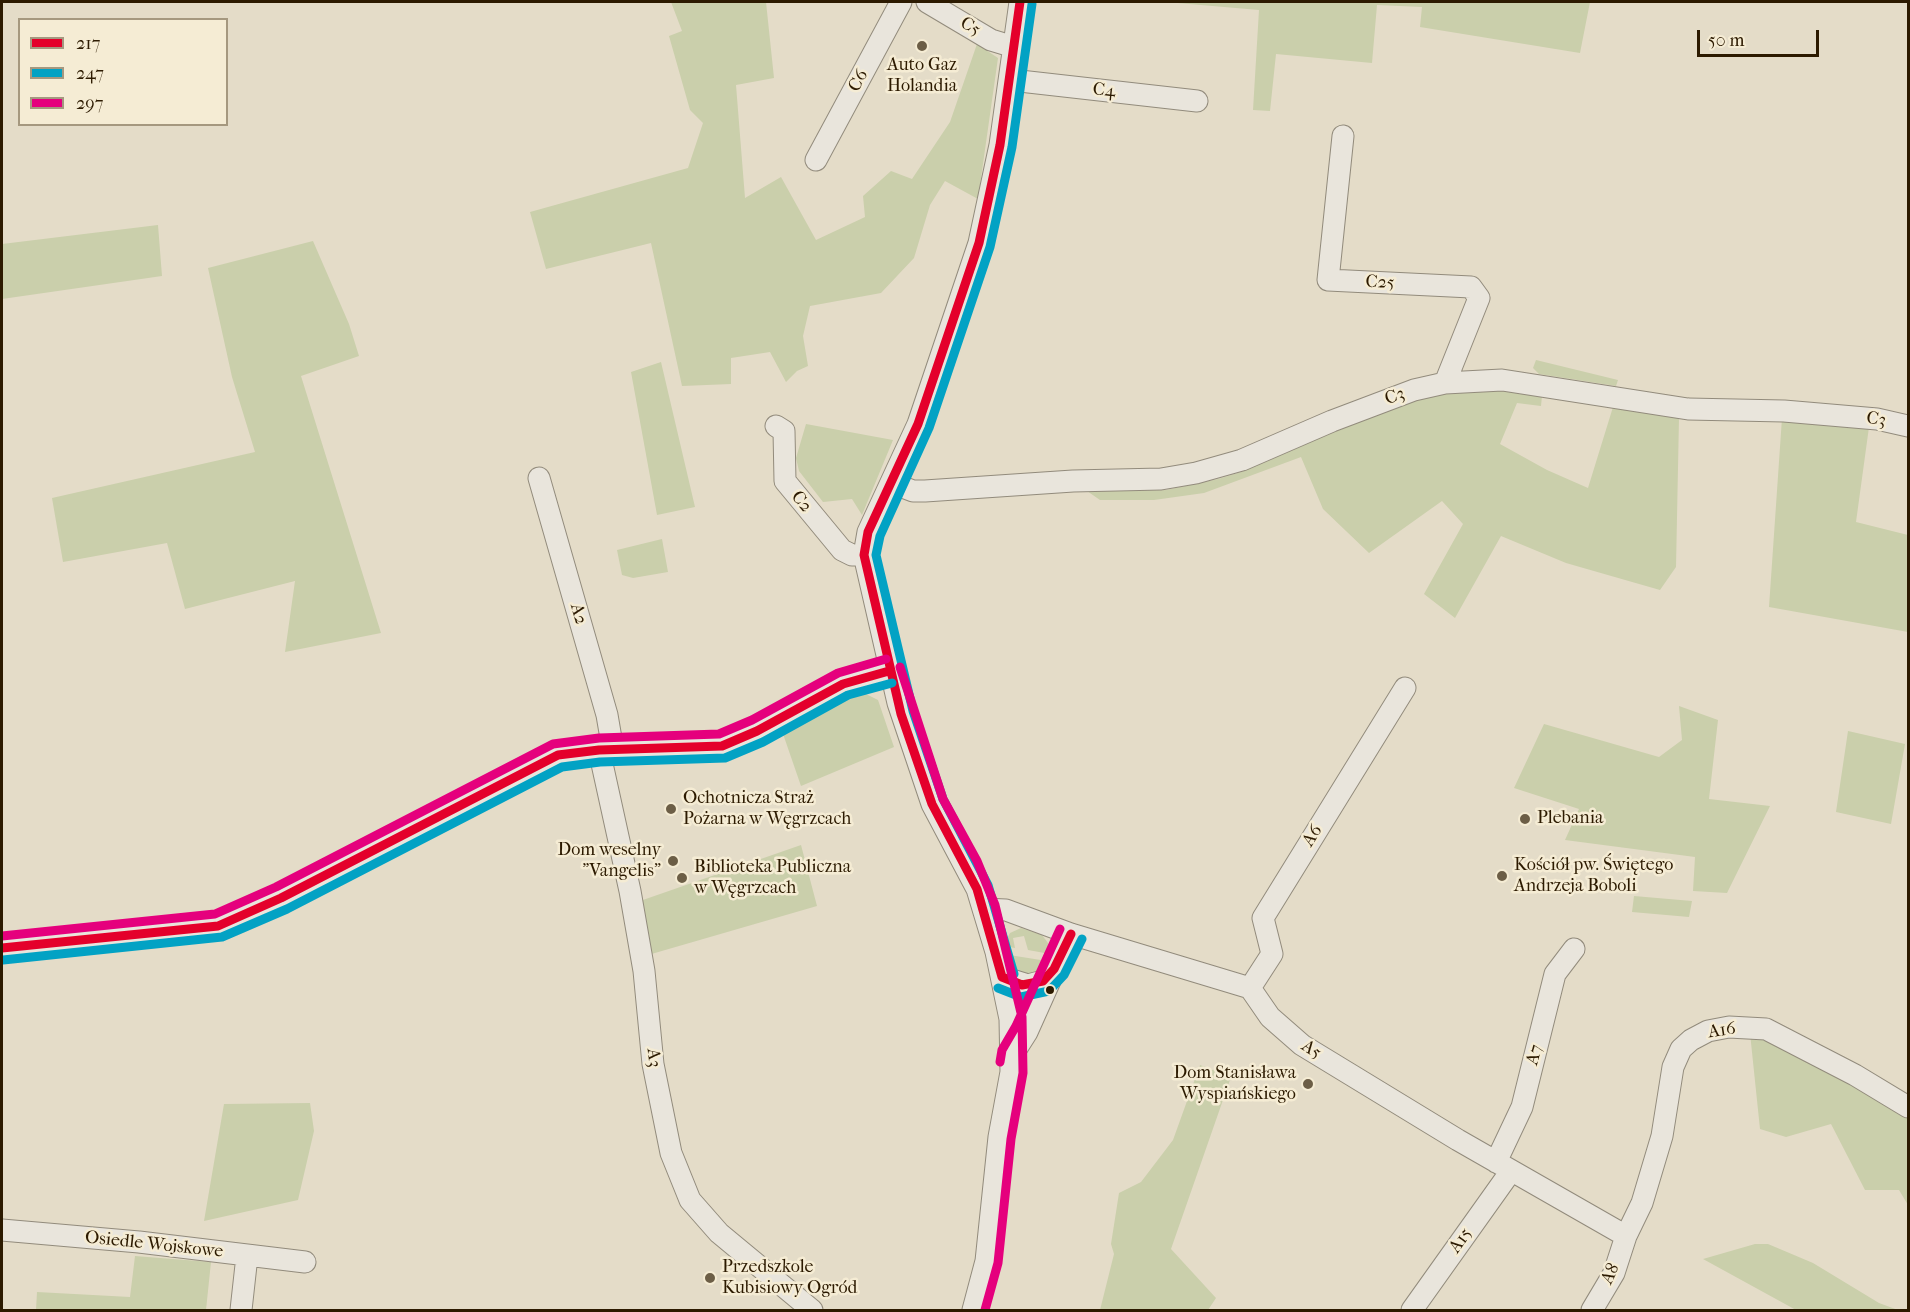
<!DOCTYPE html>
<meta charset="utf-8">
<style>
body{margin:0}
#map{position:relative;width:1910px;height:1312px;overflow:hidden;background:#e4dcc8;font-family:"IM FELL French Canon",serif}
canvas{display:block}
.frame{position:absolute;inset:0;border:3px solid #2c1a00;pointer-events:none}
.legend{position:absolute;left:18px;top:18px;width:210px;height:108px;box-sizing:border-box;background:#f5ecd4;border:2px solid #a5987f;margin:0;padding:8px 10px;list-style:none;font-size:18px;color:#2c1a00}
.legend li{display:flex;align-items:center;gap:12px;height:30px}
.legend b{width:30px;border:2px solid #a5987f}
.scale{position:absolute;left:1697px;top:30px;width:122px;height:27px;box-sizing:border-box;border:3px solid #2c1a00;border-top:0;padding-left:8px;font-size:18px;line-height:21px;white-space:nowrap;color:#2c1a00;-webkit-text-stroke:4px #f5ecd4;paint-order:stroke}
</style>
<div id="map">
<canvas width="1910" height="1312"></canvas>
<div class="frame"></div>
<ul class="legend">
<li><b style="height:8px;background:#e4002b"></b>217</li>
<li><b style="height:8px;background:#02a2c4"></b>247</li>
<li><b style="height:8px;background:#e5007d"></b>297</li>
</ul>
<div class="scale">50 m</div>
</div>
<script>
const ctx = document.querySelector('canvas').getContext('2d');
ctx.lineJoin = 'round';
function fillPath(path, color) {
  ctx.fillStyle = color;
  ctx.fill(path, 'evenodd');
}
function poly(rows) {
  const path = new Path2D();
  for (const r of rows) {
    path.moveTo(r[0], r[1]);
    for (let i = 2; i < r.length; i += 2) path.lineTo(r[i], r[i + 1]);
  }
  return path;
}
function trace(path, color, width, dash) {
  ctx.strokeStyle = color;
  ctx.lineWidth = width;
  ctx.lineCap = dash ? 'butt' : 'round';
  ctx.setLineDash(dash || []);
  ctx.stroke(path);
}
function write(font, color, halo, rows, align = 'center') {
  ctx.font = font + ' "IM FELL French Canon",serif';
  ctx.lineWidth = 5;
  ctx.setLineDash([]);
  ctx.textBaseline = 'middle';
  ctx.strokeStyle = halo;
  ctx.fillStyle = color;
  for (const [text, x, y, turn = 0] of rows) {
    ctx.save();
    ctx.translate(x, y);
    ctx.rotate((+turn || 0) * Math.PI / 180);
    ctx.textAlign = isNaN(turn) ? turn : align;
    if (halo) ctx.strokeText(text, 0, 0);
    ctx.fillText(text, 0, 0);
    ctx.restore();
  }
}
const green = poly([
 [671,2,766,2,774,78,736,85,745,198,781,177,816,240,865,217,863,196,891,171,912,179,950,122,977,44,998,58,978,199,945,181,930,205,914,258,881,293,810,306,803,336,808,366,797,371,786,382,770,352,731,358,731,384,682,386,651,243,546,269,530,212,688,168,703,123,690,110,669,36,682,31],
 [1166,2,1590,2,1580,53,1420,27,1422,7,1377,5,1372,63,1276,54,1270,111,1253,110,1259,10],
 [158,225,162,276,2,299,2,244],
 [313,241,349,324,359,356,301,376,381,633,285,652,295,581,185,609,167,543,63,562,52,498,255,452,232,377,208,268],
 [1536,360,1618,380,1616,386,1539,374,1533,368],
 [661,362,695,507,657,515,631,372],
 [1444,390,1503,390,1542,396,1541,406,1517,403,1500,444,1547,470,1588,488,1613,407,1679,418,1676,567,1660,590,1566,563,1501,536,1455,618,1424,594,1463,524,1442,501,1369,553,1323,509,1301,457,1204,493,1154,500,1100,500,1087,491,1166,490,1218,479,1241,472,1317,433],
 [1782,418,1869,427,1856,522,1908,535,1908,632,1769,607],
 [806,424,893,440,862,515,852,499,823,502,799,471,796,458],
 [662,539,668,572,633,578,622,575,617,550],
 [864,693,878,700,894,747,801,786,782,731,853,694],
 [1679,706,1718,720,1709,799,1770,806,1727,893,1693,891,1695,857,1565,840,1579,809,1514,788,1544,724,1659,757,1682,740],
 [1848,731,1905,744,1891,824,1836,812],
 [801,845,817,906,648,955,640,901],
 [1634,896,1692,901,1689,917,1632,912],
 [1021,928,1042,935,1048,943,1050,954,1028,950,1024,936,1013,938,1015,948,1003,946,1010,933],
 [1003,954,1047,961,1031,978,1013,973],
 [1750,1033,1766,1037,1908,1115,1908,1205,1899,1190,1865,1190,1831,1124,1786,1137,1760,1129],
 [1200,1065,1231,1077,1171,1249,1216,1298,1208,1310,1100,1310,1114,1254,1111,1244,1119,1193,1141,1182,1173,1140],
 [310,1103,314,1131,298,1200,204,1221,224,1104],
 [1755,1244,1768,1244,1813,1263,1879,1303,1898,1310,1796,1310,1703,1259],
 [135,1256,211,1262,206,1310,36,1310,37,1292,130,1297]
]);
const minor = poly([
 [927,2,991,40,1014,47],
 [1011,80,1197,101],
 [1343,136,1328,280,1471,287,1479,298,1445,383],
 [816,160,901,2],
 [776,426,784,431,785,481,842,550,852,555,864,555],
 [539,478,607,715,613,750],
 [892,483,913,491,925,491,1073,481,1161,479,1196,473,1242,460,1332,421,1414,390,1445,383,1502,380,1688,409,1784,411,1877,419,1908,426],
 [599,750,630,891,644,971,653,1064,671,1153,690,1200,719,1233,812,1310],
 [984,909,1006,910,1071,934,1250,988,1270,1017,1302,1045,1458,1140,1626,1236],
 [2,948,218,926,281,898,558,755,599,750,722,746,757,731,843,684,889,671],
 [1002,977,1028,985,1043,981,1053,970],
 [1250,988,1272,954,1263,918,1405,688],
 [1013,1054,1027,1032,1071,934],
 [1496,1162,1522,1107,1555,974,1574,949],
 [2,1230,139,1242,305,1262],
 [241,1310,247,1256],
 [973,1310,986,1261,999,1137,1011,1072,1010,1019,996,952,977,889,932,804,898,703,864,555,868,532,918,424,979,243,1000,145,1020,2],
 [1412,1310,1511,1171],
 [1592,1310,1614,1273,1626,1236,1642,1203,1662,1136,1673,1067,1681,1049,1691,1040,1708,1031,1729,1027,1766,1029,1855,1075,1908,1107]
]);
const bus1 = poly([
 [2,948,218,926,281,898,558,755,599,750,722,746,757,731,843,684,889,671],
 [1002,977,977,889,932,804,901,714,864,555,868,532,918,424,979,243,1000,145,1020,2],
 [1002,977,1022,985,1043,981,1054,969,1071,934]
]);
const bus2 = poly([
 [3,960,222,937,287,909,562,767,600,762,725,758,763,742,848,695,892,683],
 [1014,974,988,885,943,799,913,711,876,555,880,536,929,428,990,247,1012,147,1032,4],
 [998,988,1021,997,1049,991,1064,975,1082,939]
]);
const bus3 = poly([
 [900,667,943,799,977,861,995,905,1022,1017,1023,1073,1011,1139,998,1263,985,1310],
 [2,936,215,914,276,887,553,744,599,738,719,734,752,720,838,673,886,659],
 [1000,1062,1002,1050,1016,1026,1060,929]
]);
const markers = [
 [922,46,6,"#6c5e46"],
 [671,809,6,"#6c5e46"],
 [1525,819,6,"#6c5e46"],
 [673,861,6,"#6c5e46"],
 [1502,876,6,"#6c5e46"],
 [682,878,6,"#6c5e46"],
 [1050,990,5,"#2c1a00"],
 [1308,1084,6,"#6c5e46"],
 [710,1278,6,"#6c5e46"]
];
const streetNames = [
 ["C5",970,27,31],
 ["C6",859,81,-62],
 ["C4",1104,91,6],
 ["C25",1380,283,3],
 ["C3",1395,397,-20],
 ["C3",1876,420,9],
 ["C2",801,502,51],
 ["A2",578,614,74],
 ["A6",1313,836,-58],
 ["A16",1722,1031,-9],
 ["A5",1311,1050,33],
 ["A7",1535,1055,-75],
 ["A3",653,1058,83],
 ["A15",1461,1241,-55],
 ["Osiedle Wojskowe",154,1245,6],
 ["A8",1611,1274,-65]
];
const poiNames = [
 ["Auto Gaz",922,66,"center"],
 ["Holandia",922,87,"center"],
 ["Ochotnicza Straż",683,799],
 ["Pożarna w Węgrzcach",683,820],
 ["Plebania",1537,819],
 ["Dom weselny",661,851,"right"],
 ["\"Vangelis\"",661,872,"right"],
 ["Kościół pw. Świętego",1514,866],
 ["Andrzeja Boboli",1514,887],
 ["Biblioteka Publiczna",694,868],
 ["w Węgrzcach",694,889],
 ["Dom Stanisława",1296,1074,"right"],
 ["Wyspiańskiego",1296,1095,"right"],
 ["Przedszkole",722,1268],
 ["Kubisiowy Ogród",722,1289]
];
fillPath(green, '#cacfab');
trace(minor, '#928b7c', 23);
trace(minor, '#e9e5dc', 21);
trace(bus1, '#e4002b', 9);
trace(bus2, '#02a2c4', 9);
trace(bus3, '#e5007d', 9);
for (const [x, y, r, color] of markers) {
  const dot = new Path2D();
  dot.arc(x, y, r, 0, 2 * Math.PI);
  ctx.fillStyle = color;
  ctx.fill(dot);
  trace(dot, '#f5ecd4', 2);
}
write('18px', '#2c1a00', '#f5ecd4', streetNames);
write('18px', '#2c1a00', '#f5ecd4', poiNames, 'left');
</script>
